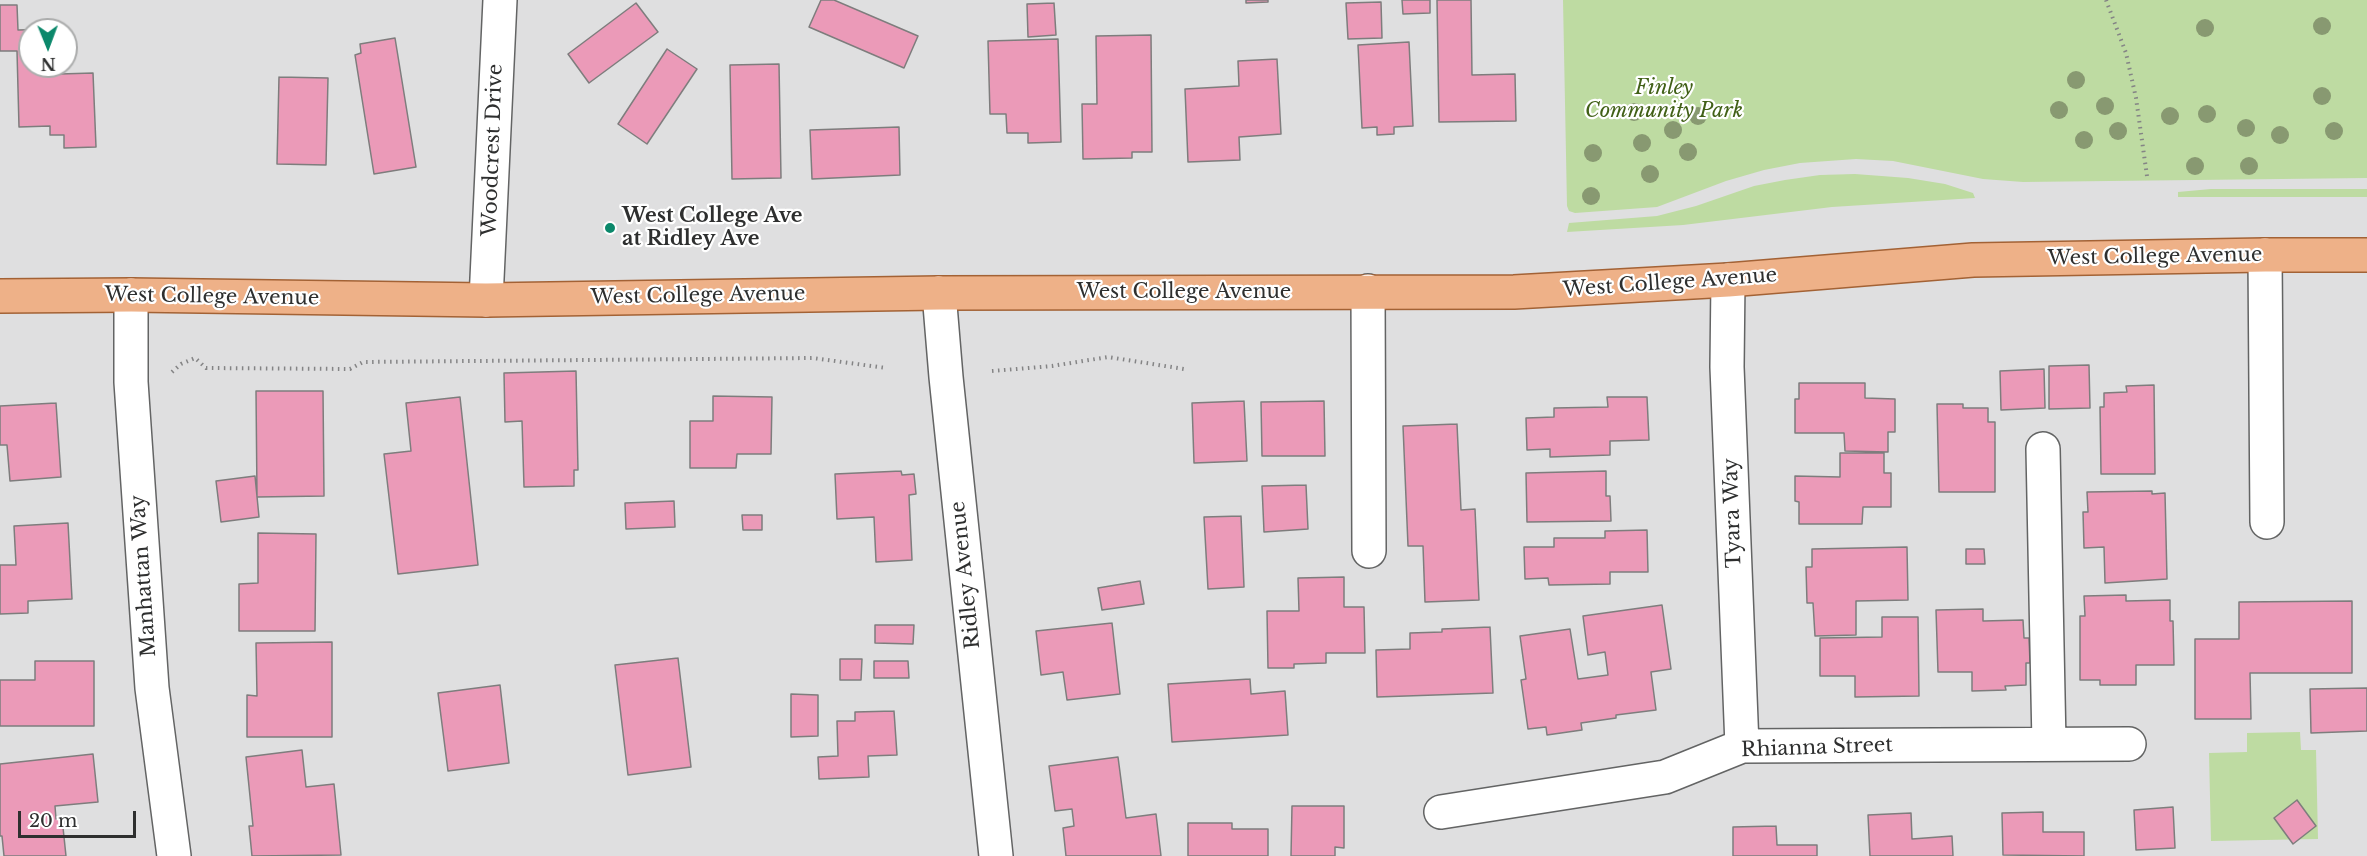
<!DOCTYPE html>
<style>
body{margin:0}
#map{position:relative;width:2367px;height:856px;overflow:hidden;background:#dfdfe0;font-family:"Libre Baskerville",serif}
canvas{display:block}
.north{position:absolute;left:18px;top:18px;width:60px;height:60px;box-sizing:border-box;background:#fff;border:2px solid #abacac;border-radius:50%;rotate:179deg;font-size:16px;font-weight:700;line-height:24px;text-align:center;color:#2e2f2f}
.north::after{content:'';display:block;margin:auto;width:21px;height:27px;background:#0b886b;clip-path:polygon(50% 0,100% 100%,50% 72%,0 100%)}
.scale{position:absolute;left:18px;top:811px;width:118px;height:27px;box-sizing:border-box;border:3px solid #2e2f2f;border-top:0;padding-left:8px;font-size:18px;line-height:21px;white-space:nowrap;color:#2e2f2f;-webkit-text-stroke:4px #fff;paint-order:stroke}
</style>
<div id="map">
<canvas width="2367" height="856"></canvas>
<div class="north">N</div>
<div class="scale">20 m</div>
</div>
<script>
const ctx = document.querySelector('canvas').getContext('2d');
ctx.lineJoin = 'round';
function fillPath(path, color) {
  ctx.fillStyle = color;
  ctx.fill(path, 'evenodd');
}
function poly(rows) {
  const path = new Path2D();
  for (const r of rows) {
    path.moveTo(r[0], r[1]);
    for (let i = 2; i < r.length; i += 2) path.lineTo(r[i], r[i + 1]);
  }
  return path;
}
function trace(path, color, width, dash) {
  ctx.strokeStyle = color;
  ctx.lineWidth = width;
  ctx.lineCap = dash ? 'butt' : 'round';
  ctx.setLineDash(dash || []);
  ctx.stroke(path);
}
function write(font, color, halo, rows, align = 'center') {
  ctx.font = font + ' "Libre Baskerville",serif';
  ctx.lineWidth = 4.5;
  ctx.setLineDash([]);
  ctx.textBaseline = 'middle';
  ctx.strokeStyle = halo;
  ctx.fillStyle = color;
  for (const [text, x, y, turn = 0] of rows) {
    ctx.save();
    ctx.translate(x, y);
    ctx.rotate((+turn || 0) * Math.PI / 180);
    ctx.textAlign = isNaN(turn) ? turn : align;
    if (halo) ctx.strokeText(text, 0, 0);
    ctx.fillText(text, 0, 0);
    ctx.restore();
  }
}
const green = poly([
 [1563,0,2367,0,2367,178,2023,182,1983,179,1893,161,1856,159,1800,163,1764,170,1726,181,1657,207,1575,213,1569,211,1567,206],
 [1855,174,1908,178,1945,184,1973,193,1975,198,1832,207,1683,225,1567,232,1569,223,1657,216,1696,206,1754,186,1785,180,1820,175],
 [2211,189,2367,189,2367,197,2178,197,2178,192],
 [2300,732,2301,750,2316,750,2318,839,2211,841,2209,753,2247,752,2247,733]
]);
const building = poly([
 [821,0,834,0,918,36,904,68,809,27,821,0],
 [1246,0,1268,0,1268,2,1246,3,1246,0],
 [1402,0,1430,0,1430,13,1403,14,1402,0],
 [1437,0,1471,0,1472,75,1515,74,1516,121,1439,122,1437,0],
 [1381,2,1382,38,1348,39,1346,3,1381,2],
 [636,3,658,32,589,83,568,54,636,3],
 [1054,3,1056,35,1028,37,1027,4,1054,3],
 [0,5,17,5,18,30,58,29,30,30,30,66,60,66,60,74,93,73,96,147,64,148,64,135,50,135,50,126,19,127,17,51,0,51,0,5],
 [1151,35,1152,152,1132,152,1132,158,1083,159,1082,104,1097,104,1096,36,1151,35],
 [395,38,416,167,374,174,355,55,361,53,360,44,395,38],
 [1058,39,1061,142,1028,143,1028,133,1007,133,1006,114,990,114,988,41,1058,39],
 [1409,42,1413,126,1394,127,1394,134,1377,135,1377,127,1362,128,1358,45,1409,42],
 [667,49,697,69,647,144,618,124,667,49],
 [1277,59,1281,134,1239,137,1240,160,1188,162,1185,89,1239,86,1238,61,1277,59],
 [779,64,781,178,732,179,730,65,779,64],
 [279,77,328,78,326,165,277,164,279,77],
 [899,127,900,175,812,179,810,130,899,127],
 [2089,365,2090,408,2049,409,2049,366,2089,365],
 [2044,369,2045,408,2001,410,2000,371,2044,369],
 [576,371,578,470,574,470,574,486,524,487,522,421,505,422,504,373,576,371],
 [1799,383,1865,383,1865,398,1895,399,1895,432,1888,432,1888,452,1845,451,1844,433,1795,433,1795,399,1799,399,1799,383],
 [2154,385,2155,474,2101,474,2100,407,2104,407,2104,393,2127,392,2126,386,2154,385],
 [256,391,323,391,324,496,257,497,256,391],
 [713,396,772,397,771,454,737,454,736,468,690,468,690,421,713,421,713,396],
 [460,397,478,565,398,574,384,454,411,451,406,403,460,397],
 [1607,397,1647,397,1649,440,1610,441,1610,455,1550,457,1550,449,1527,450,1526,418,1554,417,1554,408,1608,407,1607,397],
 [1244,401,1247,461,1194,463,1192,403,1244,401],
 [1324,401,1325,456,1262,456,1261,402,1324,401],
 [56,403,61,477,10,481,7,445,0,445,0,406,56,403],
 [1937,404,1963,404,1963,408,1988,408,1988,422,1995,422,1995,492,1939,492,1937,404],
 [1457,424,1461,510,1475,509,1479,600,1425,602,1423,546,1408,546,1403,426,1457,424],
 [1840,453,1884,453,1884,473,1891,473,1891,507,1863,507,1862,524,1799,524,1799,502,1795,501,1795,476,1840,477,1840,453],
 [901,471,902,475,914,474,916,494,909,495,912,560,876,562,874,517,837,519,835,474,901,471],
 [1606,471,1606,496,1610,496,1611,521,1527,522,1526,473,1606,471],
 [255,476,259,517,221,522,216,481,255,476],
 [1306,485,1308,529,1264,532,1262,486,1306,485],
 [2152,491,2152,494,2165,493,2167,579,2105,583,2104,547,2084,548,2083,512,2088,512,2087,492,2152,491],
 [674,501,675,527,626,529,625,503,674,501],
 [742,515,762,515,762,530,743,530,742,515],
 [1241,516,1244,587,1208,589,1204,517,1241,516],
 [68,523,72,599,28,601,28,613,0,614,0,565,16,565,14,526,68,523],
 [1647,530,1648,572,1610,572,1610,584,1549,585,1548,578,1525,579,1524,547,1554,547,1554,538,1605,538,1605,531,1647,530],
 [258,533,316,534,315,631,239,631,239,584,258,583,258,533],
 [1907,547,1908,600,1856,601,1856,635,1815,636,1813,603,1807,603,1806,567,1812,567,1812,549,1907,547],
 [1966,549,1984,549,1985,564,1966,564,1966,549],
 [1344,577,1344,607,1364,607,1365,653,1326,653,1326,663,1294,664,1294,668,1268,668,1267,611,1299,611,1298,578,1344,577],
 [1140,581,1144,604,1102,610,1098,588,1140,581],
 [2126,595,2126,601,2170,600,2170,621,2173,621,2174,665,2136,665,2136,685,2100,685,2100,680,2080,680,2080,616,2085,616,2084,596,2126,595],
 [2352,601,2352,673,2250,673,2251,719,2195,719,2195,639,2239,639,2239,602,2352,601],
 [1662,605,1671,669,1651,672,1656,710,1616,715,1616,718,1581,723,1582,730,1547,735,1546,727,1528,729,1521,680,1526,679,1520,636,1570,629,1578,679,1608,675,1605,652,1588,655,1583,616,1662,605],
 [1983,609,1983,621,2023,620,2024,638,2029,638,2030,663,2026,663,2026,685,2005,686,2006,690,1972,691,1972,672,1938,672,1936,610,1983,609],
 [1882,617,1918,617,1919,696,1855,697,1855,676,1820,676,1820,638,1882,637,1882,617],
 [1112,623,1120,694,1067,700,1063,672,1041,675,1036,631,1112,623],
 [875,625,914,625,913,644,875,643,875,625],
 [1490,627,1493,693,1377,697,1376,650,1410,649,1410,633,1442,632,1442,629,1490,627],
 [332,642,332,737,247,737,247,695,257,696,256,643,332,642],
 [678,658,691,767,628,775,615,665,678,658],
 [840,659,862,659,861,680,840,680,840,659],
 [35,661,94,661,94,726,0,726,0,680,35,680,35,661],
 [874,661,908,661,909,678,874,678,874,661],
 [1250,679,1251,694,1285,691,1288,735,1172,742,1168,684,1250,679],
 [500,685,509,763,448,771,438,693,500,685],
 [2367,688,2367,731,2311,733,2310,689,2367,688],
 [791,694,818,695,818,736,791,737,791,694],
 [894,711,897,755,868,756,869,777,819,779,818,757,838,756,837,721,855,721,855,712,894,711],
 [302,750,306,787,334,784,341,855,252,856,249,826,253,826,246,757,302,750],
 [93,754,98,802,55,806,56,819,62,818,66,856,4,856,2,836,0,836,0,764,93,754],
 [1118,757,1126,818,1156,814,1161,856,1066,856,1063,828,1074,826,1072,809,1055,811,1049,766,1118,757],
 [2297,800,2316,826,2293,844,2274,818,2297,800],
 [1292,806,1344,806,1344,848,1335,847,1335,856,1291,856,1292,806],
 [2173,807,2175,848,2136,850,2134,810,2173,807],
 [2043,812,2043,832,2084,832,2084,856,2003,855,2002,813,2043,812],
 [1911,813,1912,839,1952,836,1953,856,1870,856,1868,815,1911,813],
 [1188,823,1232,823,1232,829,1268,829,1268,856,1188,856,1188,823],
 [1776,826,1777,845,1817,845,1817,856,1733,856,1733,827,1776,826]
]);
const path = poly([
 [2106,0,2126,53,2136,98,2147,176],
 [992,371,1052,366,1108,357,1184,369],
 [172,372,181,364,195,358,206,368,350,369,363,362,813,358,886,368]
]);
const minor = poly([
 [2265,255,2267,522],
 [1728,280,1727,367,1742,746],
 [1368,291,1369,551],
 [939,293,946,377,996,856],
 [131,295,131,382,152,688,174,856],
 [486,300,500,0],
 [2043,449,2049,744],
 [1441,812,1665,777,1742,746,2129,744]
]);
const major = poly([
 [0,296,131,295,486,300,939,293,1514,292,1728,280,1973,260,2265,255,2367,255]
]);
const trees = [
 [2322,26],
 [2205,28],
 [2076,80],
 [2322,96],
 [2105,106],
 [2059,110],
 [1634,112],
 [2207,114],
 [1698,116],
 [2170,116],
 [2246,128],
 [1673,130],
 [2118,131],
 [2334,131],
 [2280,135],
 [2084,140],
 [1642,143],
 [1688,152],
 [1593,153],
 [2195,166],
 [2249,166],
 [1650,174],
 [1591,196]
];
const markers = [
 [610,228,6,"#0b886b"]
];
const parkNames = [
 ["Finley",1664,88],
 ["Community Park",1664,111]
];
const streetNames = [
 ["Woodcrest Drive",493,150,-88],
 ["West College Avenue",2155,257,-1],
 ["West College Avenue",1670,283,-4],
 ["West College Avenue",1184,292],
 ["West College Avenue",698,296,-1],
 ["West College Avenue",212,297,1],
 ["Tyara Way",1733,513,-92],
 ["Ridley Avenue",966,575,-96],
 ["Manhattan Way",144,576,-94],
 ["Rhianna Street",1817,748,-2]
];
const poiNames = [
 ["West College Ave",622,216],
 ["at Ridley Ave",622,239]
];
fillPath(green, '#bedba2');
fillPath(building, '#eb9ab8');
trace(building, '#7e7d7d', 1.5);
trace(minor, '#636464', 36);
trace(major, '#a36235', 36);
trace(path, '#848485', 4, [1.5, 4.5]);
trace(minor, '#fff', 33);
trace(major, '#eeb188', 33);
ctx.fillStyle = '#889971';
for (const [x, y] of trees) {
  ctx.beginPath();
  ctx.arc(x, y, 9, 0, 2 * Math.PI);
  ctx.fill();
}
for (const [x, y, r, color] of markers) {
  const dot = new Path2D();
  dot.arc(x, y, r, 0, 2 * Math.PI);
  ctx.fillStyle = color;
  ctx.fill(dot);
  trace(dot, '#fff', 2);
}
write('italic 20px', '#416017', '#fff', parkNames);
write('20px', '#2e2f2f', '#fff', streetNames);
write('bold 20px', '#2e2f2f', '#fff', poiNames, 'left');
</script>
